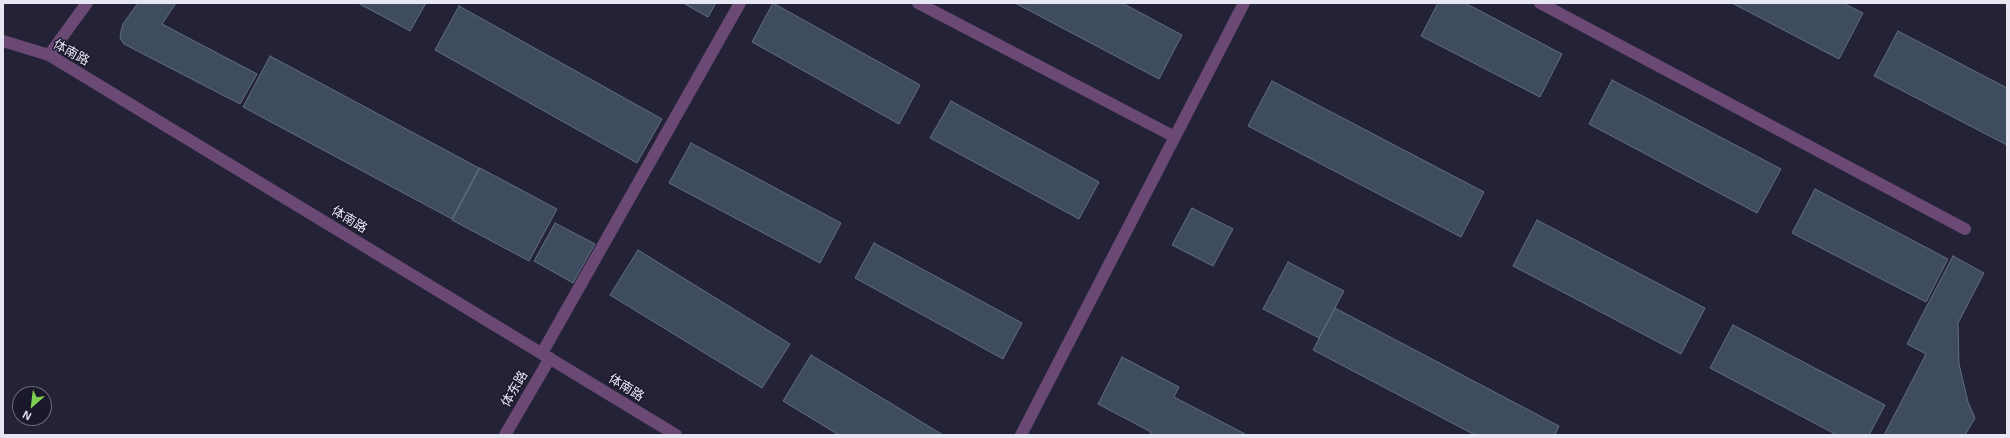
<!DOCTYPE html>
<meta charset="utf-8">
<style>
body{margin:0}
#map{position:relative;width:2010px;height:438px;overflow:hidden;background:#232236;font-family:Arial,sans-serif}
canvas{display:block}
.frame{position:absolute;inset:0;border:4px solid #e7e7f4;pointer-events:none}
.north{position:absolute;left:12px;top:386px;width:40px;height:40px;box-sizing:border-box;background:#1a182b;border:1px solid #6c6b7b;border-radius:50%;rotate:208deg;font-size:11px;font-weight:700;line-height:16px;text-align:center;color:#e7e7f4}
.north::after{content:'';display:block;margin:auto;width:14px;height:18px;background:#7fd052;clip-path:polygon(50% 0,100% 100%,50% 72%,0 100%)}
</style>
<div id="map">
<canvas width="2010" height="438"></canvas>
<div class="frame"></div>
<div class="north">N</div>
</div>
<script>
const ctx = document.querySelector('canvas').getContext('2d');
ctx.lineJoin = 'round';
function fillPath(path, color) {
  ctx.fillStyle = color;
  ctx.fill(path, 'evenodd');
}
function poly(rows) {
  const path = new Path2D();
  for (const r of rows) {
    path.moveTo(r[0], r[1]);
    for (let i = 2; i < r.length; i += 2) path.lineTo(r[i], r[i + 1]);
  }
  return path;
}
function trace(path, color, width, dash) {
  ctx.strokeStyle = color;
  ctx.lineWidth = width;
  ctx.lineCap = dash ? 'butt' : 'round';
  ctx.setLineDash(dash || []);
  ctx.stroke(path);
}
function write(font, color, halo, rows, align = 'center') {
  ctx.font = font + ' Arial,"Noto Sans SC",sans-serif';
  ctx.lineWidth = 3;
  ctx.setLineDash([]);
  ctx.textBaseline = 'middle';
  ctx.strokeStyle = halo;
  ctx.fillStyle = color;
  for (const [text, x, y, turn = 0] of rows) {
    ctx.save();
    ctx.translate(x, y);
    ctx.rotate((+turn || 0) * Math.PI / 180);
    ctx.textAlign = isNaN(turn) ? turn : align;
    if (halo) ctx.strokeText(text, 0, 0);
    ctx.fillText(text, 0, 0);
    ctx.restore();
  }
}
const building = poly([
 [138,3,176,3,162,24,257,74,240,104,124,44,120,38,121,31,123,24,138,3],
 [358,3,426,3,410,31,358,3],
 [683,3,716,3,708,17,683,3],
 [773,3,920,85,899,124,752,42,773,3],
 [1015,3,1122,3,1182,35,1159,79,1015,3],
 [1438,3,1465,3,1562,54,1540,97,1421,36,1438,3],
 [1732,3,1843,3,1863,13,1839,59,1732,3],
 [459,6,662,119,637,163,435,50,459,6],
 [1898,31,2007,88,2007,145,1874,76,1898,31],
 [270,56,479,168,452,219,243,107,270,56],
 [1612,80,1781,169,1757,213,1589,124,1612,80],
 [1272,81,1484,192,1461,237,1248,126,1272,81],
 [951,101,1099,182,1079,219,930,138,951,101],
 [691,143,841,223,820,263,669,183,691,143],
 [480,168,557,209,529,261,452,220,480,168],
 [1815,189,1948,259,1926,302,1792,233,1815,189],
 [1192,208,1233,229,1213,266,1172,245,1192,208],
 [1537,220,1705,308,1681,354,1513,266,1537,220],
 [555,223,595,244,573,283,534,261,555,223],
 [874,243,1022,323,1003,359,855,278,874,243],
 [638,250,790,344,762,388,610,295,638,250],
 [1953,256,1984,273,1958,323,1959,364,1968,402,1975,418,1965,435,1884,435,1926,354,1907,344,1953,256],
 [1288,262,1344,291,1319,338,1263,309,1288,262],
 [1335,308,1559,426,1555,435,1475,435,1313,350,1335,308],
 [1733,325,1885,405,1869,435,1837,435,1710,368,1733,325],
 [811,355,943,435,839,435,783,401,811,355],
 [1122,357,1179,387,1174,397,1247,435,1149,435,1151,432,1098,404,1122,357]
]);
const minor = poly([
 [918,3,1175,137],
 [1540,3,1965,229],
 [3,41,49,55,676,435],
 [49,55,87,3],
 [542,353,740,3],
 [505,435,550,358],
 [1021,435,1244,3]
]);
const streetNames = [
 ["体南路",71,53,29],
 ["体南路",349,220,31],
 ["体南路",626,388,32],
 ["体东路",515,389,-60]
];
fillPath(building, '#3f4c60');
trace(building, '#606e83', 1);
trace(minor, '#6b4975', 12);
write('13px', '#e7e7f4', '#1a182b', streetNames);
</script>
